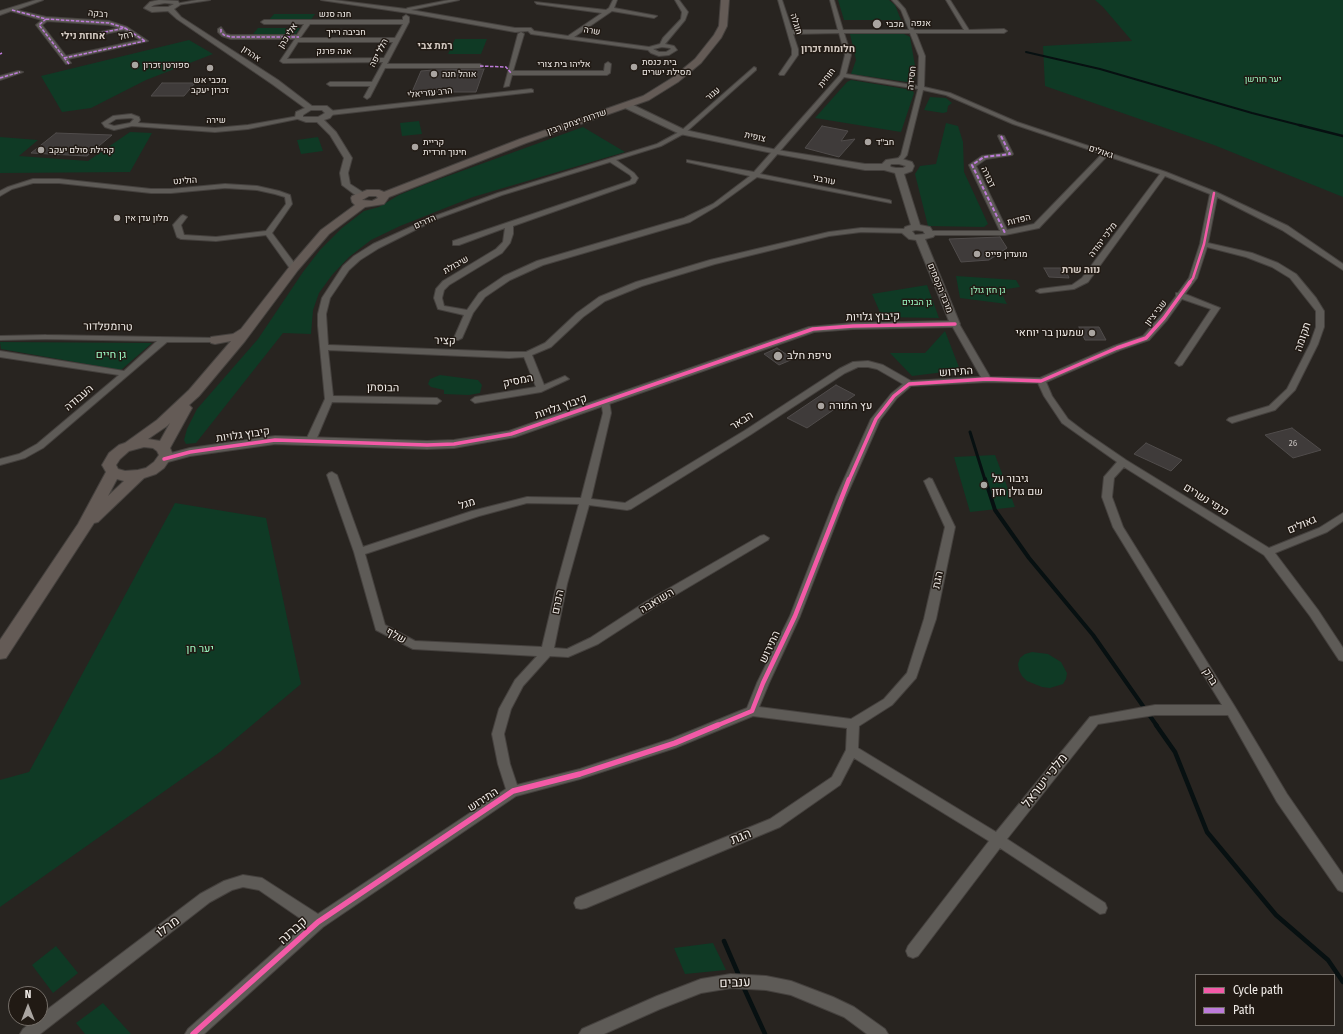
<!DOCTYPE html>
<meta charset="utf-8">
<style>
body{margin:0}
#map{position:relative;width:1343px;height:1034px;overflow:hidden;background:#282420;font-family:"Fira Sans Condensed",sans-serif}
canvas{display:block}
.legend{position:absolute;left:1195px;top:974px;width:140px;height:52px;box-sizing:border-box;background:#211a14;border:1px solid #746e68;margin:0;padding:5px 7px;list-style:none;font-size:12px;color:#f0ebe7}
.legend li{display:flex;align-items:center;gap:8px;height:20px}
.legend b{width:20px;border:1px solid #746e68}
.north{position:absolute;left:8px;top:986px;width:40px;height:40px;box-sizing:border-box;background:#211a14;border:1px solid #746e68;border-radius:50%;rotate:0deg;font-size:11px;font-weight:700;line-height:16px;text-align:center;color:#f0ebe7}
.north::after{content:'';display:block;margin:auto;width:14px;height:18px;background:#aaa5a1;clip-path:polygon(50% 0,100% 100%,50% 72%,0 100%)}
</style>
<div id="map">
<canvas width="1343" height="1034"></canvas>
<ul class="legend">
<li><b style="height:5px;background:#f35aa7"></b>Cycle path</li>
<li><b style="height:5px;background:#bd7bd9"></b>Path</li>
</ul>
<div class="north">N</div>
</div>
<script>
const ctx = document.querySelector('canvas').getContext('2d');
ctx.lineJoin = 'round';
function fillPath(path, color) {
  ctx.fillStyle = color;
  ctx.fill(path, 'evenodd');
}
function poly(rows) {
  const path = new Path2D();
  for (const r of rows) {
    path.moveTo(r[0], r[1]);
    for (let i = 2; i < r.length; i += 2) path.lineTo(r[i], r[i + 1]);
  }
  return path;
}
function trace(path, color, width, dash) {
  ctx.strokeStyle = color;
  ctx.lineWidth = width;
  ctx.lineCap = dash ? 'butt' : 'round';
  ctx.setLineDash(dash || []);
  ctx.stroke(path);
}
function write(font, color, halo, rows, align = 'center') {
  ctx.font = font + ' "Fira Sans Condensed",Heebo,sans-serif';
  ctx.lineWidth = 3;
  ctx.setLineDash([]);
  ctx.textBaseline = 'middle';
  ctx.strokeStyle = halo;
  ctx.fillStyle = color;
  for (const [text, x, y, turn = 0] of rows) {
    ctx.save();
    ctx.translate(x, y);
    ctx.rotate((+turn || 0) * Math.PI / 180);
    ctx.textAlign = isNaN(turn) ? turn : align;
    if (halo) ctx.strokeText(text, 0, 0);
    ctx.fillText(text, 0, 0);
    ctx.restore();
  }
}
const green = poly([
 [838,0,889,0,895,5,901,20,844,20],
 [1095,0,1343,0,1343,197,1214,145,1045,86,1043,46,1132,41,1103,7],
 [274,14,315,14,310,21,268,21],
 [258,28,300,28,295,35,253,34],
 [902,33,910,37,915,66,914,83,851,74,856,60,850,34],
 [455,39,487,39,481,54,448,54],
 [189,40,213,54,146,80,91,108,62,112,41,76],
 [851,80,912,90,914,93,901,132,815,118,847,82],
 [930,97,946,98,952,103,948,106,947,112,943,113,924,110],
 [419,121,422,134,402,136,400,123],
 [946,123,958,126,963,142,964,172,988,224,984,227,928,226,915,174,920,166,936,164],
 [583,127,625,152,473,197,400,226,371,240,349,257,332,275,319,293,313,310,311,334,283,333,196,443,186,444,184,440,187,429,197,409,258,339,303,272,320,250,342,228,364,211,379,207,399,195,426,184],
 [130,132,152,133,130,172,0,173,0,137,38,140,19,156,88,161],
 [318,137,323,151,301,154,297,140],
 [956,276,1016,280,1020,287,1000,290,1007,304,960,298],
 [927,285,939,318,882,317,872,294],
 [945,331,960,370,912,376,890,353,925,353],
 [0,342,152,343,121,370,1,349],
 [440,375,478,380,482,385,480,393,469,395,444,394,444,390,431,387,428,384,430,379],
 [995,455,1015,507,970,512,954,457],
 [175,503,266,518,301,684,220,752,0,907,0,780,29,772],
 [1032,652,1048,654,1061,662,1067,673,1066,679,1063,684,1050,688,1042,687,1027,681,1022,676,1019,670,1018,664,1020,658,1025,654],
 [713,943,726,970,685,974,674,948],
 [56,946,78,973,53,993,32,965],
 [103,1003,131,1034,85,1034,76,1023]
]);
const streamFar4 = poly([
 [1026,52,1100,69,1252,113,1303,126]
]);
const streamFar3 = poly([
 [1299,125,1343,136]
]);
const streamFar2 = poly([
 [970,432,985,480]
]);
const streamFar1 = poly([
 [985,479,995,510,1029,558,1093,635,1157,726]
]);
const stream = poly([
 [1156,725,1175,752,1207,832,1276,915,1328,960,1343,982],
 [724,941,740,978],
 [743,986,765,1034]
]);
const building = poly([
 [484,69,476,92,412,92,421,71,433,70,484,69],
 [162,83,195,83,184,96,151,96,162,83],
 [822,126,848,131,841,141,855,139,839,157,805,148,822,126],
 [56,133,112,135,87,156,31,153,56,133],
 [1000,237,1007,248,989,260,961,262,949,239,1000,237],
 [1044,268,1065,268,1069,278,1049,277,1044,268],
 [1079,327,1099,327,1106,340,1085,340,1079,327],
 [777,348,793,359,779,365,764,354,777,348],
 [836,385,855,395,807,428,787,418,836,385],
 [1292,428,1321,450,1293,458,1265,435,1292,428],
 [1146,443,1182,460,1171,471,1134,454,1146,443]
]);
const street = poly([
 [36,0,43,0,16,10,46,17,109,21,127,27,148,41,68,59,71,63,66,64,36,25,42,20,11,11,0,15,0,11,36,0],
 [47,21,109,25,119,28,82,36,85,38,124,30,140,40,66,56,42,25,47,21],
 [197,0,210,0,177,5,175,4,197,0],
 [321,0,334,0,406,9,408,8,449,0,459,0,411,10,515,28,531,28,534,31,568,36,602,13,537,4,535,2,606,10,609,8,613,0,617,0,614,8,657,16,654,18,612,11,574,37,649,47,660,44,663,38,681,19,682,12,675,0,679,0,688,12,685,20,665,44,674,46,677,50,669,55,659,56,651,53,648,50,531,34,528,31,515,32,415,14,321,0],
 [662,47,670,48,671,49,666,52,659,52,653,49,662,47],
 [778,0,782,0,792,30,838,30,830,0,834,0,843,30,909,30,901,10,892,0,897,0,905,9,914,30,964,30,946,0,950,0,969,30,1004,29,1007,31,1004,33,916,33,925,56,924,87,950,93,1017,122,1166,172,1216,192,1288,226,1343,264,1343,270,1282,230,1217,197,1208,243,1252,253,1278,263,1296,274,1316,298,1324,311,1324,327,1318,344,1295,390,1275,410,1232,423,1227,420,1229,418,1269,406,1287,389,1310,344,1316,327,1316,311,1290,278,1272,267,1246,257,1207,247,1197,278,1185,294,1220,308,1182,365,1179,366,1175,363,1211,309,1182,299,1167,320,1149,340,1120,350,1046,382,1052,396,1068,419,1085,432,1126,460,1269,548,1319,528,1343,513,1343,521,1327,532,1275,553,1318,610,1343,648,1343,661,1339,660,1310,616,1264,555,1124,467,1114,478,1112,497,1123,527,1235,707,1287,794,1343,875,1343,892,1338,890,1277,802,1228,715,1155,715,1098,724,1007,839,1105,903,1107,908,1105,913,1100,914,1000,848,918,956,913,958,908,956,906,951,908,946,989,841,854,758,840,785,780,827,586,908,581,909,576,908,574,903,576,898,770,819,832,777,846,750,847,728,753,716,675,748,580,779,516,796,323,927,204,1034,185,1034,188,1029,307,923,259,890,243,887,232,890,210,902,40,1034,20,1034,23,1029,37,1018,40,1018,40,1015,200,894,224,881,243,875,262,878,318,914,506,789,498,764,492,734,499,709,515,680,537,656,413,649,376,630,354,552,327,475,329,473,332,472,337,475,363,547,472,511,527,497,581,498,603,413,601,401,605,398,609,401,611,413,591,499,625,503,744,431,839,369,853,362,868,361,883,365,911,381,981,377,951,324,952,322,958,322,990,377,1040,378,1114,346,1143,336,1161,316,1176,296,1176,293,1178,293,1189,278,1200,244,1210,194,1165,176,1088,282,1074,289,1040,293,1036,291,1040,289,1072,285,1082,278,1160,174,1107,156,1039,228,1005,235,927,235,926,233,930,231,1000,231,969,165,982,156,1006,153,998,136,999,135,1004,136,1013,154,1012,155,986,159,976,166,1007,230,1034,224,1102,154,1013,124,946,95,923,90,907,155,901,162,897,162,896,161,901,155,918,89,844,77,760,174,889,200,891,201,891,203,757,177,717,206,690,222,543,265,510,280,485,297,473,313,462,338,458,340,455,340,454,338,464,315,438,309,434,298,436,289,443,281,496,249,503,242,505,228,459,245,453,245,453,241,630,181,632,178,630,175,610,162,502,195,439,218,379,248,360,260,349,270,330,298,326,314,328,345,509,352,526,352,545,343,577,313,599,297,636,282,710,260,829,232,861,228,906,229,909,229,909,233,861,232,829,236,715,264,642,286,605,301,583,317,551,347,532,355,544,385,565,376,569,379,541,392,475,403,471,400,475,397,536,387,524,357,509,358,328,350,333,396,437,398,441,401,437,404,332,402,316,440,314,442,308,442,306,440,325,399,318,326,318,314,322,298,343,266,354,256,373,244,435,216,498,193,657,144,681,131,754,67,756,68,756,70,685,133,661,146,616,160,634,173,638,178,635,183,513,226,513,234,510,243,502,253,449,285,444,290,442,298,444,306,467,310,479,293,504,276,537,261,684,218,713,204,750,176,687,162,687,160,754,172,840,75,845,55,839,33,793,34,798,49,798,55,784,75,780,75,779,74,792,55,792,49,778,0],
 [844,33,910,33,919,56,918,86,846,74,851,55,844,33],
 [858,367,868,367,877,369,903,384,891,394,871,419,836,497,790,616,757,683,747,708,671,739,580,769,517,785,510,764,504,734,511,709,523,686,550,656,568,657,598,644,655,607,768,540,769,538,764,535,760,536,647,601,590,638,567,649,554,648,567,584,589,505,627,510,631,509,750,435,845,373,858,367],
 [987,382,1038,383,1044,396,1062,423,1117,462,1104,477,1102,497,1113,527,1222,705,1155,705,1090,717,996,832,858,748,859,726,892,705,916,678,936,619,955,527,932,479,929,478,924,481,945,527,924,619,907,673,884,699,851,719,759,707,769,683,800,616,846,497,880,420,897,398,911,386,987,382],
 [527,503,579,504,557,584,542,647,415,641,385,625,365,554,479,516,527,503],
 [406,15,409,17,409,22,387,64,480,64,483,66,480,68,385,68,370,97,367,99,364,97,370,86,330,86,327,84,330,82,372,82,383,62,283,63,280,61,295,39,231,39,222,36,218,32,218,29,221,27,226,34,231,35,297,35,304,24,264,24,261,22,264,20,403,20,403,17,406,15],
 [310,24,403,24,395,38,300,38,310,24],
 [298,42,393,42,384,58,287,59,298,42],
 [521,32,524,34,513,71,604,71,605,64,608,62,611,64,610,73,607,75,512,75,509,86,504,87,518,34,521,32],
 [18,71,23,72,0,80,0,76,18,71],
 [531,89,533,90,533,92,330,115,327,113,330,111,531,89],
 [131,114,139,117,140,120,138,123,215,128,248,125,299,116,302,118,248,129,215,132,132,126,114,130,105,127,102,123,113,116,131,114],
 [131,118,134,119,130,123,114,126,108,124,116,119,131,118],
 [33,179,59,179,151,189,171,189,225,184,257,186,279,191,290,195,292,204,272,233,298,268,294,270,291,270,266,235,216,241,181,239,177,237,173,225,181,216,183,215,187,217,181,225,184,235,216,237,266,231,286,204,285,197,275,194,257,190,225,188,171,193,151,193,59,183,33,183,12,189,0,196,0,191,8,187,33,179],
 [46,335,215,338,219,340,215,342,167,342,43,448,25,458,0,465,0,459,19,454,37,444,119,375,0,357,0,351,124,371,157,341,46,339,0,340,0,336,46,335],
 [731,974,766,976,791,981,833,997,854,1007,885,1029,888,1034,867,1034,844,1017,791,995,766,990,731,988,701,993,660,1009,604,1034,579,1034,582,1029,657,996,701,979,731,974]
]);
const secondary = poly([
 [159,0,178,1,180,5,174,9,181,17,278,80,312,106,327,106,333,111,334,113,330,118,324,120,336,132,352,158,348,173,350,184,364,193,365,195,364,197,358,197,342,185,340,173,344,158,330,135,317,122,306,122,295,118,296,112,305,108,272,84,177,19,168,11,152,12,144,8,150,2,159,0],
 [165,3,174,4,168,7,151,7,154,5,165,3],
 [311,110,322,110,325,113,318,117,303,117,303,115,311,110],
 [623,103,629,103,685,130,777,150,865,164,882,164,886,160,899,158,912,162,914,166,912,171,904,174,920,225,930,227,935,235,933,237,925,239,960,324,955,327,853,329,814,332,515,437,454,448,427,449,275,444,190,456,164,463,160,462,158,459,160,456,190,448,275,436,427,441,454,440,509,431,809,327,853,323,949,321,916,240,909,239,902,233,905,227,911,225,895,173,884,170,865,170,777,154,680,134,623,107,623,103],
 [891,164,899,164,906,166,903,168,896,168,891,167,890,166,891,164],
 [916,230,923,231,925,234,915,235,912,231,916,230]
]);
const primary = poly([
 [721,0,729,0,727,26,721,38,701,63,678,82,649,100,526,143,389,197,384,204,365,207,329,234,298,270,245,341,199,396,189,405,192,408,170,448,173,455,164,468,156,474,144,478,98,522,94,523,6,658,0,659,0,640,78,524,106,472,102,465,109,453,119,445,125,443,157,420,189,390,231,341,215,344,211,343,209,340,211,337,233,334,241,329,290,266,321,230,355,205,352,202,351,198,352,196,367,190,379,190,384,192,520,139,643,96,672,78,695,59,714,35,719,26,721,0],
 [369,196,376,196,378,198,372,201,362,200,369,196],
 [170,423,160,441,148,439,167,426,170,423],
 [144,447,153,448,157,451,159,455,154,462,146,468,138,470,125,471,118,469,116,465,120,459,129,451,144,447],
 [117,479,124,481,108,496,117,479]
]);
const quietFar1 = poly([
 [12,10,46,19,109,23,125,28,145,41],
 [46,19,39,25,69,64],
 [221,29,221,32,224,35,231,37,299,37],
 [85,36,125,28],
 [0,54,2,53],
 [64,58,145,41],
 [480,66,506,67,511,73],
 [0,78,20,72]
]);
const quiet = poly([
 [1001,136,1010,154,984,157,972,165,1005,233]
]);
const cyclewayFar3 = poly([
 [1189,283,1193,278,1204,244,1214,193]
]);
const cyclewayFar2 = poly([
 [164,459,190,452,275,440,427,445,454,444,511,434,813,329,853,326,955,324],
 [849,480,876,419,894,396,909,384,987,379,1041,381,1117,348,1146,338,1164,318,1190,282]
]);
const cyclewayFar1 = poly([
 [716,726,752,711,763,683,795,616,849,479]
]);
const cycleway = poly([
 [193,1034,318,922,513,791,580,774,675,743,718,725]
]);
const markers = [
 [877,24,5,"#aaa5a1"],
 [135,65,4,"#aaa5a1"],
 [634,67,4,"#aaa5a1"],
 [210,68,4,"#aaa5a1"],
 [434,74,4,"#aaa5a1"],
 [868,142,4,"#aaa5a1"],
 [415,147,4,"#aaa5a1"],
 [41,150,4,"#aaa5a1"],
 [117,218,4,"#aaa5a1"],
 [977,254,4,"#aaa5a1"],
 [1092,333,4,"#aaa5a1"],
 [778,356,5,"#aaa5a1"],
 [821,406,4,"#aaa5a1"],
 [984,485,4,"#aaa5a1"]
];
const farStreetnames = [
 ["רבקה",98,14,6],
 ["חנה סנש",335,14],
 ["אנפה",921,23],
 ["חוגלה",796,24,73],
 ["שרה",592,31,9],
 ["חביבה רייך",346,32],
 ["רחל",126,36,-12],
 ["אלי כהן",288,36,-57],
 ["אנה פרנק",334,51],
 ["הלל יפה",379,53,-63],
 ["אהרון",251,54,34],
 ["אליהו בית צורי",564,64],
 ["חוחית",827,78,-52],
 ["חסידה",912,78,-84],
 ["הרב עזריאלי",430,93,-6],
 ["עגור",713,94,-41],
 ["שירה",216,120],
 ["שדרות יצחק רבין",577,122,-19],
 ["צופית",755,137,12],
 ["גאולים",1101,152,18],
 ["דבורה",988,177,65],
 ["עורבני",824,180,11],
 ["הולינט",185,181,-4],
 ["הפדות",1019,220,-14],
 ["הדרים",425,222,-24],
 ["מלכי יהודה",1103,240,-53],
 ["שיבולת",456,265,-30],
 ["מרבד הקסמים",940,288,68],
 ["שבי ציון",1156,313,-52]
];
const farPoinames = [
 ["מכבי",886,24],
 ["בית כנסת",642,62],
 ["מסילת ישרים",642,72],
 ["ספורטן זכרון",143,65],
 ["אוהל חנה",442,74],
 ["מכבי אש",210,80,"center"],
 ["זכרון יעקב",210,90,"center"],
 ["קריית",423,142],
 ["חינוך חרדית",423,152],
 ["חב\"ד",876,142],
 ["קהילת סולם יעקב",49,150],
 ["מלון עדן אין",125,218],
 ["מועדון פייס",985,254]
];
const farParknames = [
 ["יער חורשן",1263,79],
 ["גן חזן גולן",988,290],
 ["גן הבנים",917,302]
];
const numberNames = [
 ["26",1293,443]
];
const farNeighbourhoodnames = [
 ["אחוזת נילי",83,36],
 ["רמת צבי",435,46],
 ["חלומות זכרון",828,49],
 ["נווה שרת",1081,270]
];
const streetNames = [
 ["קיבוץ גלויות",873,317,-1],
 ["טרומפלדור",108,327,1],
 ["תקומה",1303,337,-71],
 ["קציר",445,341,2],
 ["התירוש",956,372,-4],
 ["המסיק",518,381,-12],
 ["הבוסתן",383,388,1],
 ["העבודה",79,398,-40],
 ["קיבוץ גלויות",561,407,-19],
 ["הבאר",742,421,-33],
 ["קיבוץ גלויות",243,435,-8],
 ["כנפי נשרים",1206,500,32],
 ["מגל",467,504,-18],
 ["גאולים",1302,525,-23],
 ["הגת",938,580,-78],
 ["השואבה",657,601,-31],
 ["הכרם",558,602,-78],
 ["שלף",396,636,29],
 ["התירוש",770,647,-65],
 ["ברק",1210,677,58],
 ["התירוש",483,800,-33]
];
const poiNames = [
 ["שמעון בר יוחאי",1084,333,"right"],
 ["טיפת חלב",787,356],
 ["עץ התורה",829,406],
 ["גיבור על",992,479],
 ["שם גולן חזן",992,492]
];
const parkNames = [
 ["גן חיים",111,355],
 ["יער חן",200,649]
];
const nearStreetnames = [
 ["מלכי ישראל",1045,781,-52],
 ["הגת",741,837,-22],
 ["מרלו",168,927,-38],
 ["קברנה",293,931,-42],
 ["ענבים",735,983,-2]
];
fillPath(green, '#0f3a25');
trace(streamFar4, '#071011', 2);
trace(streamFar3, '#071011', 2.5);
trace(streamFar2, '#071011', 3);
trace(streamFar1, '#071011', 4);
trace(stream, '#071011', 4.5);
fillPath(building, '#3f3b3a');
trace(building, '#504c4b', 1);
trace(street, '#45413e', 2);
trace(secondary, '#45413e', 2);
trace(primary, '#45413e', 2);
fillPath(street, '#5e5b57');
fillPath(secondary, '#5e5b57');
fillPath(primary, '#645b56');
trace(quietFar1, '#bd7bd9', 1.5, [3.5, 1.5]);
trace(quiet, '#bd7bd9', 2, [4, 2]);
trace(cyclewayFar3, '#f35aa7', 2.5);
trace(cyclewayFar2, '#f35aa7', 3.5);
trace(cyclewayFar1, '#f35aa7', 4.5);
trace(cycleway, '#f35aa7', 5.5);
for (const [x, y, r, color] of markers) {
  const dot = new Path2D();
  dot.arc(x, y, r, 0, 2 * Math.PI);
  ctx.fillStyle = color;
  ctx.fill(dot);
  trace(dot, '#211a14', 1.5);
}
write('9px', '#f0ebe7', '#211a14', farStreetnames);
write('9px', '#f0ebe7', '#211a14', farPoinames, 'left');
write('9px', '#9cf9c2', '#211a14', farParknames);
write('9px', '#c4bfbc', null, numberNames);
write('bold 10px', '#d3c9c1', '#211a14', farNeighbourhoodnames);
write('11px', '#f0ebe7', '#211a14', streetNames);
write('11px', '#f0ebe7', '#211a14', poiNames, 'left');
write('11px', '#9cf9c2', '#211a14', parkNames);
write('13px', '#f0ebe7', '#211a14', nearStreetnames);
</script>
